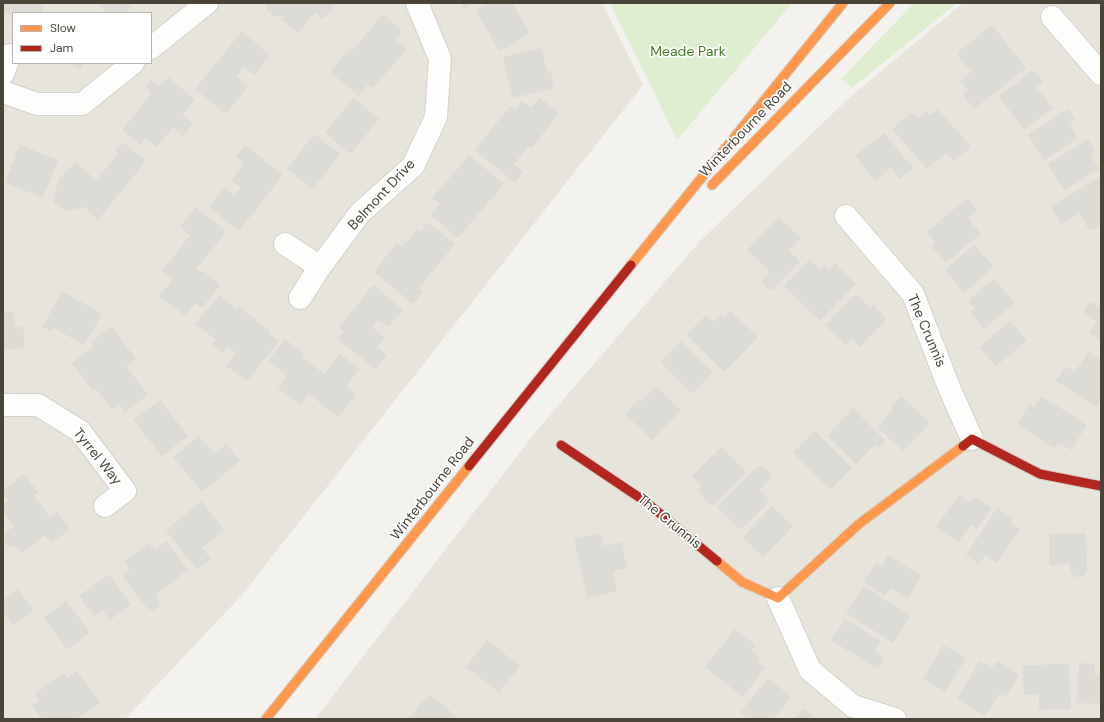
<!DOCTYPE html>
<style>
body{margin:0}
#map{position:relative;width:1104px;height:722px;overflow:hidden;background:#f3f2ee;font-family:"DM Sans",sans-serif}
canvas{display:block}
.frame{position:absolute;inset:0;border:4px solid #4a4438;pointer-events:none}
.legend{position:absolute;left:12px;top:12px;width:140px;height:52px;box-sizing:border-box;background:#fff;border:1px solid #b7b4af;margin:0;padding:5px 7px;list-style:none;font-size:12px;color:#4a4438}
.legend li{display:flex;align-items:center;gap:8px;height:20px}
.legend b{width:20px;border:1px solid #b7b4af}
</style>
<div id="map">
<canvas width="1104" height="722"></canvas>
<div class="frame"></div>
<ul class="legend">
<li><b style="height:5px;background:#ff974d"></b>Slow</li>
<li><b style="height:5px;background:#b3261e"></b>Jam</li>
</ul>
</div>
<script>
const ctx = document.querySelector('canvas').getContext('2d');
ctx.lineJoin = 'round';
function fillPath(path, color) {
  ctx.fillStyle = color;
  ctx.fill(path, 'evenodd');
}
function poly(rows) {
  const path = new Path2D();
  for (const r of rows) {
    path.moveTo(r[0], r[1]);
    for (let i = 2; i < r.length; i += 2) path.lineTo(r[i], r[i + 1]);
  }
  return path;
}
function trace(path, color, width, dash) {
  ctx.strokeStyle = color;
  ctx.lineWidth = width;
  ctx.lineCap = dash ? 'butt' : 'round';
  ctx.setLineDash(dash || []);
  ctx.stroke(path);
}
function write(font, color, halo, rows, align = 'center') {
  ctx.font = font + ' "DM Sans",sans-serif';
  ctx.lineWidth = 3.5;
  ctx.setLineDash([]);
  ctx.textBaseline = 'middle';
  ctx.strokeStyle = halo;
  ctx.fillStyle = color;
  for (const [text, x, y, turn = 0] of rows) {
    ctx.save();
    ctx.translate(x, y);
    ctx.rotate((+turn || 0) * Math.PI / 180);
    ctx.textAlign = isNaN(turn) ? turn : align;
    if (halo) ctx.strokeText(text, 0, 0);
    ctx.fillText(text, 0, 0);
    ctx.restore();
  }
}
const residential = poly([
 [3,3,602,3,643,85,241,596,125,719,3,719],
 [13,13,151,13,151,63,13,63],
 [963,3,1101,3,1101,719,315,719,538,429,700,241,850,97]
]);
const green = poly([
 [610,3,792,3,677,140],
 [914,3,957,3,852,88,841,79]
]);
const building = poly([
 [3,3,44,3,41,13,13,13,13,17,3,13],
 [98,3,127,3,131,8,125,13,107,13],
 [265,3,337,3,323,19,315,12,298,33,280,19,283,16,274,16,266,10],
 [461,3,474,3,464,9],
 [487,3,512,3,530,33,500,51,475,10],
 [383,14,402,31,395,40,407,49,373,88,368,84,359,96,330,72,350,48,353,50],
 [992,25,1026,68,974,109,963,95,968,90,960,81,971,72,957,53],
 [242,31,270,55,254,75,244,67,236,76,248,86,226,114,195,89],
 [541,48,547,70,551,73,554,85,551,89,512,98,503,57],
 [66,63,83,63,81,69],
 [1033,70,1043,82,1036,87,1053,108,1024,130,999,96],
 [168,77,195,100,182,115,193,124,183,136,173,127,157,147,146,138,140,145,122,130,152,93,145,87,151,80,160,86],
 [354,98,379,119,350,154,325,133],
 [540,98,559,113,532,148,528,146,514,164,523,172,515,183,475,150,510,106,515,110,522,101,531,108],
 [938,109,971,147,954,161,946,153,927,169,892,129,912,112,918,118,926,111,930,116],
 [1068,109,1075,120,1070,124,1078,138,1044,160,1028,135],
 [884,133,913,168,900,179,891,167,875,181,855,156],
 [314,134,340,154,313,189,287,169],
 [1088,139,1095,151,1090,154,1099,169,1064,190,1048,164],
 [123,142,146,161,98,220,84,207,66,211,53,203,58,180,75,162,96,180,119,153,115,150],
 [20,145,58,160,43,198,5,183],
 [245,145,283,175,239,231,209,207,225,187,234,195,241,188,231,180,244,163,236,156],
 [469,155,504,184,458,238,431,215,440,204,432,198],
 [1099,177,1101,180,1101,224,1090,231,1079,213,1062,225,1051,207],
 [967,198,977,210,968,218,981,234,946,263,931,246,936,243,927,232],
 [196,207,226,232,196,269,200,272,202,270,220,285,202,308,195,303,185,316,159,296,172,280,162,271,190,235,180,227],
 [779,217,801,238,789,250,800,262,771,291,761,281,770,272,747,250],
 [428,222,455,244,419,288,423,292,413,304,374,272,397,243,402,247,417,229,420,232],
 [974,245,994,267,964,293,945,270],
 [810,259,820,269,824,265,829,270,835,263,856,284,820,321,784,286],
 [994,279,1015,303,984,329,970,312,975,309,968,301],
 [373,285,403,310,388,327,378,320,372,327,385,338,377,347,387,355,375,369,338,339,344,331,339,327],
 [62,291,102,314,84,345,54,328,52,332,42,327],
 [856,294,870,308,873,305,887,320,860,347,851,339,845,345,825,325],
 [219,295,237,309,239,307,270,331,268,333,279,341,247,381,226,366,236,353,228,347,223,354,212,345,216,340,195,324],
 [1090,301,1101,308,1101,341,1089,333,1097,321,1083,312],
 [14,311,15,327,23,326,25,348,3,350,3,312],
 [731,311,758,337,724,372,686,335,706,315,714,322,721,314,724,317],
 [1010,321,1027,341,996,366,979,347],
 [111,326,136,359,126,366,148,395,125,412,119,404,112,410,96,389,93,391,72,363,94,346,91,342],
 [285,339,304,354,302,357,324,374,340,354,360,369,346,386,356,395,338,417,309,394,300,405,278,388,287,376,268,361],
 [681,341,713,373,692,394,661,362],
 [1088,352,1101,360,1101,400,1097,407,1056,381,1066,366,1075,372],
 [656,386,681,410,652,440,625,414,638,400,640,402],
 [901,396,930,423,903,451,877,427,893,409,890,407],
 [1041,396,1087,425,1071,450,1058,442,1054,448,1017,424,1029,404,1034,407],
 [160,400,188,436,162,456,133,420],
 [853,408,886,441,879,448,875,444,856,464,827,436],
 [815,431,852,468,830,490,793,452],
 [199,436,214,454,226,444,240,461,202,492,173,457],
 [722,447,746,472,712,506,696,490,701,486,692,476],
 [763,466,770,472,770,479,759,490,770,501,741,530,717,507,757,467],
 [24,474,38,492,34,496,50,517,57,512,70,529,52,543,45,535,22,553,16,546,13,548,8,546,4,540,5,533,14,526,3,511,3,505,9,501,3,494,3,490],
 [959,495,970,503,975,497,992,508,977,529,971,525,958,542,936,527],
 [202,501,224,530,202,548,211,559,197,570,166,530],
 [772,506,793,526,763,557,743,537],
 [997,508,1014,519,1011,523,1020,529,997,563,985,555,979,564,966,555],
 [601,533,604,546,621,542,627,568,613,571,617,591,587,598,574,539],
 [1086,533,1087,571,1083,577,1075,577,1070,572,1070,564,1049,565,1049,534],
 [166,541,188,570,155,595,158,600,159,606,154,611,147,608,122,575,130,569,124,561,149,543,155,550],
 [888,555,922,576,908,598,891,588,885,596,864,582,876,563,881,567],
 [109,574,131,604,110,620,102,610,94,616,79,596],
 [864,586,910,616,893,643,846,613],
 [18,589,34,610,13,625,3,613,3,600],
 [66,601,90,632,68,650,44,618],
 [845,619,880,641,874,651,885,658,878,669,831,640],
 [735,629,756,645,751,651,760,658,757,662,765,668,743,697,705,667],
 [487,640,520,666,499,692,466,667],
 [943,645,966,658,945,692,923,679],
 [980,661,992,668,997,661,1019,675,1006,697,1000,693,985,716,957,699],
 [1069,663,1071,709,1039,710,1039,694,1024,695,1022,666],
 [1079,663,1095,664,1094,673,1101,674,1101,704,1076,703],
 [77,671,100,702,77,719,42,719,32,706,39,701,34,694,63,673,67,678],
 [769,678,791,697,773,719,748,719,740,712],
 [429,694,460,719,408,719],
 [803,708,817,719,794,719]
]);
const street = poly([
 [1052,17,1101,74],
 [151,48,207,3],
 [3,74,10,55],
 [3,92,37,104,82,104,133,63],
 [846,216,913,294,950,390,972,439],
 [285,244,320,267],
 [300,298,320,267,360,213,413,166,436,117,440,59,417,3],
 [3,405,38,405,80,431,125,491,105,506],
 [778,598,810,670,853,706,895,719]
]);
const slow = poly([
 [712,185,890,3],
 [631,265,843,3],
 [717,561,742,582,778,598,859,524,963,446],
 [266,719,469,466]
]);
const jam = poly([
 [561,445,646,502,717,561],
 [963,446,972,439,1040,474,1101,486],
 [469,466,631,265]
]);
const parkNames = [
 ["Meade Park",688,52]
];
const streetNames = [
 ["Winterbourne Road",746,130,-46],
 ["Belmont Drive",382,195,-47],
 ["The Crunnis",926,331,67],
 ["Tyrrel Way",97,457,51],
 ["Winterbourne Road",433,489,-52],
 ["The Crunnis",669,522,39]
];
fillPath(residential, '#e7e4db');
fillPath(green, '#dfeece');
fillPath(building, '#dddbd6');
trace(street, '#d1d0cb', 24);
trace(slow, '#d2cfc5', 11);
trace(jam, '#d2cfc5', 11);
trace(street, '#fdfdfc', 22);
trace(slow, '#ff974d', 9);
trace(jam, '#b3261e', 9);
write('14px', '#447e2a', '#fff', parkNames);
write('14px', '#4a4438', '#fff', streetNames);
</script>
